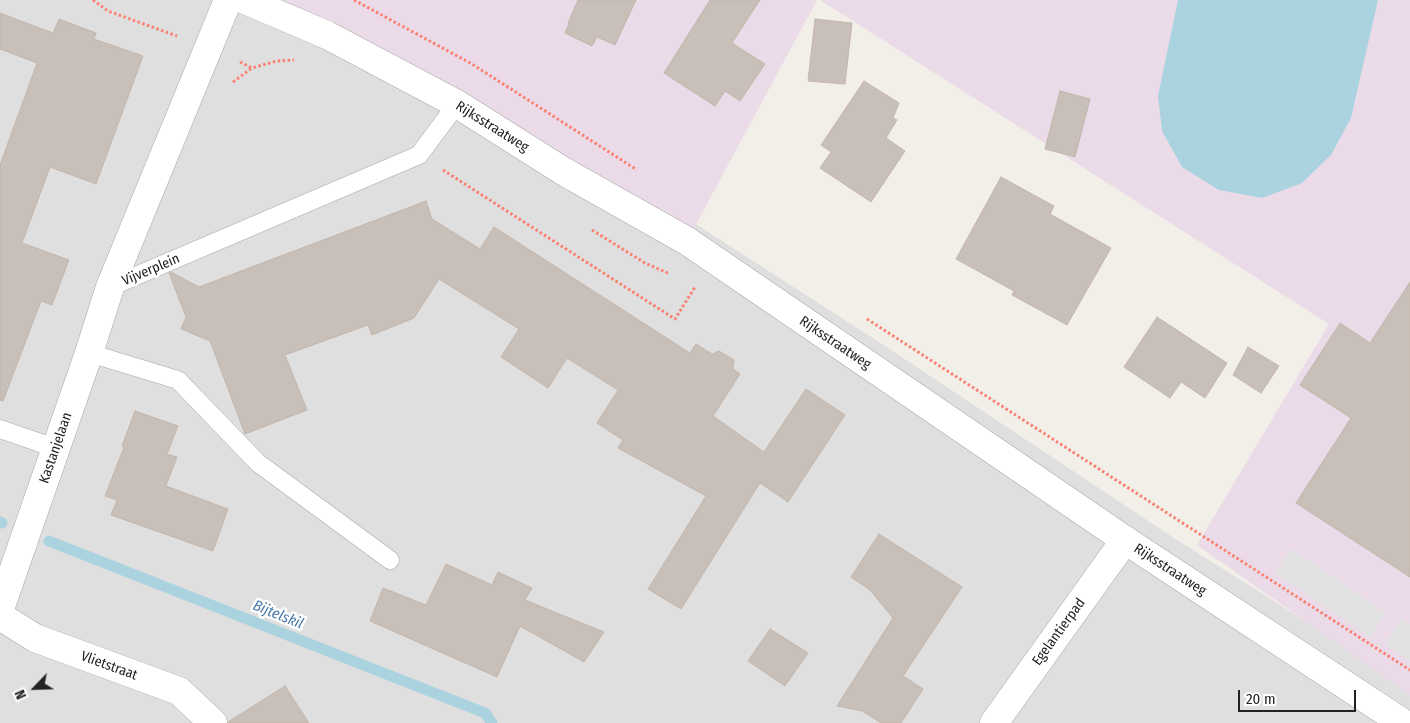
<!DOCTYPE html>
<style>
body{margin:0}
#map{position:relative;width:1410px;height:723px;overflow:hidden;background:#f2efe9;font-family:"Fira Sans Condensed",sans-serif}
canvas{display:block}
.north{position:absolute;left:10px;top:663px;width:50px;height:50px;-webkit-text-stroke:4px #fff;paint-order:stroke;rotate:246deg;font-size:14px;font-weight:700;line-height:20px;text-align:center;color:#222}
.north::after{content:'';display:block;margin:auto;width:18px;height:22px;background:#222;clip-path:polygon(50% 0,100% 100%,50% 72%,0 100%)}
.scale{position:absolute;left:1238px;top:690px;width:118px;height:22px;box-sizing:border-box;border:2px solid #222;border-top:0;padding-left:6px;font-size:15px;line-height:18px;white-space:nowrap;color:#222;-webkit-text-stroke:4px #fff;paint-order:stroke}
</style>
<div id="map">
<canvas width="1410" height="723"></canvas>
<div class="north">N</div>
<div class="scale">20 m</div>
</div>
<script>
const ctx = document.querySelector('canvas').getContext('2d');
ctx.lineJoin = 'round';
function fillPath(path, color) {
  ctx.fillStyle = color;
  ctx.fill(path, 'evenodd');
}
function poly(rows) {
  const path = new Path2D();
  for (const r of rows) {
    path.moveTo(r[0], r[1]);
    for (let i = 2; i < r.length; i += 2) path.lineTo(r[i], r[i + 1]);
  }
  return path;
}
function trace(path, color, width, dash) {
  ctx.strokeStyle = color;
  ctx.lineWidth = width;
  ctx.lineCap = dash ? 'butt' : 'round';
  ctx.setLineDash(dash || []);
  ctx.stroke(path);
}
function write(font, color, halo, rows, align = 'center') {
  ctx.font = font + ' "Fira Sans Condensed",sans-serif';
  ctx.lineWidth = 5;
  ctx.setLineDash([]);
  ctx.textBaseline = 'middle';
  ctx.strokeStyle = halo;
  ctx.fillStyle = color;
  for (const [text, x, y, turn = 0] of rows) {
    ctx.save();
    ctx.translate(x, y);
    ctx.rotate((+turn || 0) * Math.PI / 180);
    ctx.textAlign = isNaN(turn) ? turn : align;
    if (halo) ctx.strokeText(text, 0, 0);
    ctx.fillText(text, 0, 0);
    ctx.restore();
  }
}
const residential = poly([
 [0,0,309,0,511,105,882,344,1177,540,1410,687,1410,723,0,723]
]);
const industrial = poly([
 [281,0,817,0,687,241,330,21],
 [820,0,1410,0,1410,695,1197,545,1329,324]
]);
const parking = poly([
 [1291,549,1386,613,1370,637,1275,573],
 [1401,619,1410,625,1410,661,1385,644]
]);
const water = poly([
 [1178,0,1378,0,1351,118,1331,155,1302,183,1262,198,1219,190,1182,167,1162,131,1158,96]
]);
const stream = poly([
 [0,522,2,523],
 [49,541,485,713,492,723]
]);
const building = poly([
 [578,0,636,0,615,45,597,37,592,46,565,33,569,24,568,23,578,0],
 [710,0,760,0,732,43,765,64,740,101,725,91,715,106,664,73,710,0],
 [0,13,53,33,59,19,96,33,94,39,143,56,96,184,50,167,22,243,69,260,52,305,41,301,3,401,0,400,0,165,37,63,0,49,0,13],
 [815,19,852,23,845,84,808,81,815,19],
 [864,81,899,103,893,118,897,120,886,138,905,151,871,202,820,168,831,152,821,145,864,81],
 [1060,91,1090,99,1075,157,1045,149,1060,91],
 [1001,177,1054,206,1050,214,1111,248,1067,325,1012,295,1014,291,956,259,1001,177],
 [426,201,432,219,480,249,494,227,690,353,696,344,712,354,719,351,734,360,733,369,740,374,713,416,764,452,806,389,845,415,788,502,760,483,681,609,648,589,706,496,618,448,623,440,597,423,618,390,567,358,548,388,501,357,519,329,439,279,414,318,372,335,368,325,285,355,307,410,245,434,210,341,181,329,186,317,169,273,171,272,199,287,426,201],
 [1410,282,1410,577,1296,503,1351,418,1300,385,1340,323,1370,343,1410,282],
 [1157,317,1227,363,1205,398,1181,382,1170,398,1124,367,1157,317],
 [1248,347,1279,366,1261,393,1233,375,1248,347],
 [135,411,178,426,167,454,177,457,166,486,228,509,213,551,111,515,117,500,105,496,124,447,122,446,135,411],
 [879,534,962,587,903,676,923,689,901,723,881,723,862,711,837,706,893,618,870,590,851,577,879,534],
 [446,564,492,585,498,572,532,588,525,600,604,632,584,662,520,626,497,677,370,621,383,588,426,605,446,564],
 [770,629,808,653,785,686,748,661,770,629],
 [285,686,309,723,228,723,228,722,285,686]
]);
const path = poly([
 [93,0,108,11,177,36],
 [354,0,472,64,637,170],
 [240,62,252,68,277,61,294,60],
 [233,82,252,68],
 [443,170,675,319,695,287],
 [592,230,645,263,670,274],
 [867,319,1410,670]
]);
const service = poly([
 [110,287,419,155,457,104],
 [89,353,178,380,258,463,390,560],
 [0,429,55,448]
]);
const minor = poly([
 [0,616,35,638,179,691,213,723],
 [994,723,1125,540]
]);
const tertiary = poly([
 [245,0,327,35,457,104,563,171,687,241,1125,540,1403,723],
 [0,609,89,353,110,287,228,0]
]);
const streetNames = [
 ["Rijksstraatweg",492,127,32],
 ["Vijverplein",151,270,-23],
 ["Rijksstraatweg",835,343,34],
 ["Kastanjelaan",56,448,-71],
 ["Rijksstraatweg",1170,570,33],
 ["Egelantierpad",1059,632,-54],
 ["Vlietstraat",109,666,20]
];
const waterNames = [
 ["Bijtelskil",278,615,22]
];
fillPath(residential, '#e0dfdf');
fillPath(industrial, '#ebdbe8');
fillPath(parking, '#e2e2e2');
fillPath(water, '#aad3df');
trace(stream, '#aad3df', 11);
fillPath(building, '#c7bfb8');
trace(building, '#c4b6ab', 1);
trace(service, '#a9a9a9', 19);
trace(minor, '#a9a9a9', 29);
trace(tertiary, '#a9a9a9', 29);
trace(path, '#fa8072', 3, [2.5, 2.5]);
trace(service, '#fff', 18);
trace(minor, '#fff', 28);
trace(tertiary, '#fff', 28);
write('14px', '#222', '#fff', streetNames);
write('italic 15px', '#4a7aab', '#fff', waterNames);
</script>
